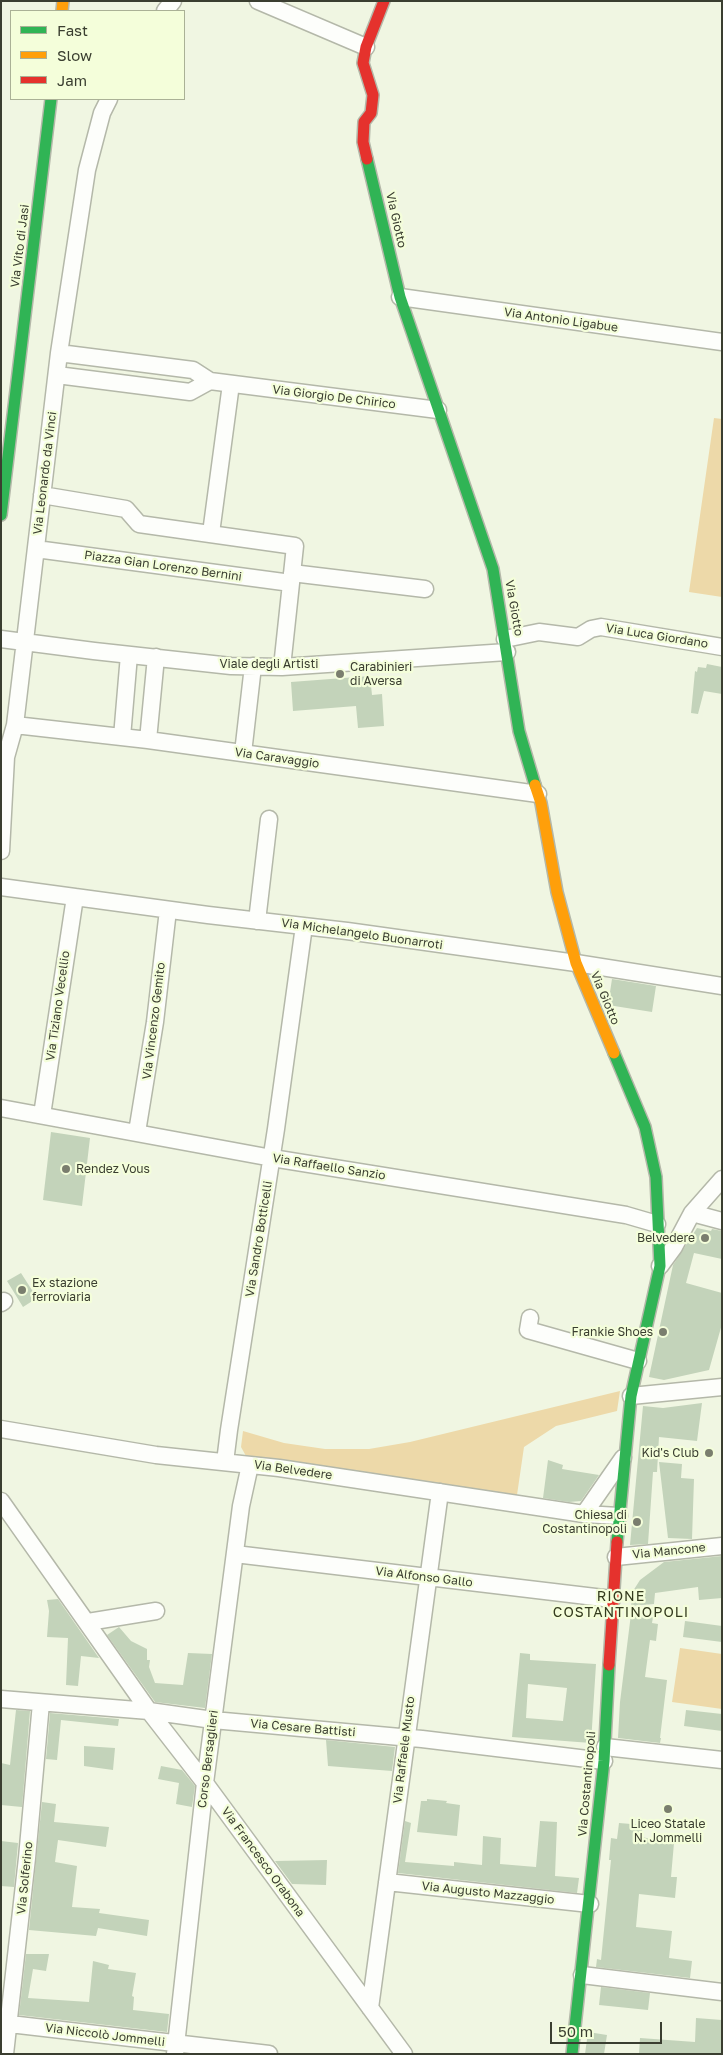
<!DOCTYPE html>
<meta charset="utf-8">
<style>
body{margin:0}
#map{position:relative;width:723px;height:2055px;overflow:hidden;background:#f0f6e2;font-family:"Golos Text",sans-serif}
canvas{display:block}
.frame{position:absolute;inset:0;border:2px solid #3a3e30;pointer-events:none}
.legend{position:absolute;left:10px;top:10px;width:175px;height:90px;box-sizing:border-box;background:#f4feda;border:1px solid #aab196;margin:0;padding:6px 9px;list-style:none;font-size:15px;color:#3a3e30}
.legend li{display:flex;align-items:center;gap:10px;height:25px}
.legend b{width:25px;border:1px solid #aab196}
.scale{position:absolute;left:550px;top:2022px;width:112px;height:22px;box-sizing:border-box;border:2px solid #3a3e30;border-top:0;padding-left:6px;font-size:15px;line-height:18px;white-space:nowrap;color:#3a3e30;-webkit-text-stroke:4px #f4feda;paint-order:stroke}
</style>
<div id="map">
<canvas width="723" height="2055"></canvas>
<div class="frame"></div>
<ul class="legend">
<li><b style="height:6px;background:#30b455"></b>Fast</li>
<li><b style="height:6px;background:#ff9f0a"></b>Slow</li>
<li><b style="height:6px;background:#e5322d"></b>Jam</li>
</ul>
<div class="scale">50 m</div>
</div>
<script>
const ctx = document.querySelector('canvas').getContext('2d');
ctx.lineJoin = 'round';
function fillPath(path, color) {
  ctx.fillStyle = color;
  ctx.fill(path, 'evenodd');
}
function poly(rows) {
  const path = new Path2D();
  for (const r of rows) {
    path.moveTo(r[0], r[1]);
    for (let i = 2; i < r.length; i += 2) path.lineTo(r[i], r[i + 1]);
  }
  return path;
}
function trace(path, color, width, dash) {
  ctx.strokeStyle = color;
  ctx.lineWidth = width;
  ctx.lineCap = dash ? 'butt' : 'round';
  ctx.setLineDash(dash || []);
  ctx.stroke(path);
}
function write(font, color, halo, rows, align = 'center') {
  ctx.font = font + ' "Golos Text",sans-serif';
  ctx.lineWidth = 4.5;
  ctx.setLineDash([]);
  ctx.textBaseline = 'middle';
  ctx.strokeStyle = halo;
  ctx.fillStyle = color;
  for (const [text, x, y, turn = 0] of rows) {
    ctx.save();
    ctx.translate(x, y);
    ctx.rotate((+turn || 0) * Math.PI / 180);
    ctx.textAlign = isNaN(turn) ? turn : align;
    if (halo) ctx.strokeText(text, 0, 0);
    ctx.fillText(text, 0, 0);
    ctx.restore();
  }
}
const green = poly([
 [714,418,722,419,722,597,689,592],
 [620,1391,617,1411,556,1426,524,1447,517,1495,246,1456,241,1447,243,1431,284,1443,325,1449,369,1449,410,1442],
 [680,1648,722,1654,722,1709,672,1702]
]);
const building = poly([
 [707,664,722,667,722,694,704,691,698,714,691,713,695,671,697,672,698,667,706,668],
 [370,676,372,695,382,694,384,726,358,728,356,706,293,711,291,682],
 [612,979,656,986,652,1012,608,1005],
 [51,1132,90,1138,82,1206,43,1200],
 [697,1228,711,1231,712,1229,722,1231,722,1259,694,1253,686,1283,722,1293,722,1324,709,1370,664,1380,649,1377,673,1265],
 [21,1273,37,1298,23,1307,7,1281],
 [702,1403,697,1441,659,1437,657,1472,653,1472,648,1544,630,1545,643,1406,663,1408],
 [548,1460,563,1465,562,1469,599,1475,581,1501,569,1502,543,1498],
 [659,1462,682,1464,681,1478,694,1479,692,1539,668,1538],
 [722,1556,722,1598,699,1600,698,1587,655,1593,654,1604,631,1606,633,1591,640,1580,664,1562],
 [58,1599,99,1658,81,1656,78,1686,66,1685,68,1638,47,1637,49,1611,47,1600],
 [631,1614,653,1617,652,1623,658,1624,656,1641,650,1640,645,1677,667,1680,660,1738,661,1738,660,1743,618,1738,620,1702],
 [685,1621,722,1626,722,1642,683,1637],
 [119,1627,131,1641,147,1649,147,1660,150,1660,149,1667,155,1683,183,1685,188,1653,212,1654,205,1708,155,1702,107,1635],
 [520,1653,530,1654,530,1660,596,1664,591,1743,512,1737],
 [528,1684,567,1688,563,1721,526,1718],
 [16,1710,30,1711,22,1807,1,1805,1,1763,10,1765],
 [686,1710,722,1714,722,1731,684,1726],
 [50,1713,119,1719,118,1726,61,1720,57,1760,46,1759],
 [326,1740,395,1747,392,1771,328,1766],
 [84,1746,115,1748,113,1770,84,1766],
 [161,1766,182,1770,195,1786,192,1807,176,1804,179,1783,158,1779],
 [427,1799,447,1801,446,1803,460,1805,457,1836,417,1832,421,1801,427,1801],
 [42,1802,56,1804,54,1822,109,1827,106,1847,58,1840,55,1862,77,1866,72,1907,100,1909,99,1913,149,1920,147,1936,98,1928,96,1936,29,1930],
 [405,1821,411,1823,405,1862,454,1866,454,1862,482,1865,483,1836,501,1838,500,1864,536,1867,540,1821,557,1822,555,1876,579,1878,577,1893,398,1873],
 [619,1823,643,1825,641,1837,674,1843,671,1877,677,1877,675,1898,639,1894,636,1927,672,1931,669,1958,692,1961,690,1978,596,1967,597,1959,601,1960,611,1860,609,1860,611,1838,617,1839],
 [1,1841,18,1843,14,1887,1,1886],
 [327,1860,326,1885,292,1884,275,1861],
 [26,1954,49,1954,46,1971,33,1969,28,1998,89,2002,93,1961,109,1965,108,1969,136,1973,132,1996,134,1997,133,2010,169,2014,167,2032,19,2015],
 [601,1987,650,1993,648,2010,599,2005],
 [696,2018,722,2020,722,2054,639,2054,640,2038,695,2042],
 [588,2032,607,2035,604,2054,585,2054]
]);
const street = poly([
 [258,1,366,47],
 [165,11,173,1],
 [400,297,722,342],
 [59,353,193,370,210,381,438,410],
 [57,375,190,392,210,381],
 [42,495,126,509,139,524,295,546,282,667],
 [211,533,231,384],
 [36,549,291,583],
 [292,573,425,589],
 [1,639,94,651,231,666,282,667,507,652],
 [505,639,539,632,578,637,591,629,601,627,722,647],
 [15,725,148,740,538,794],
 [122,737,129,655],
 [148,740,156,657],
 [243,753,253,666],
 [1,851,6,757,15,725,59,353,87,170,102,113,109,99],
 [1,887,208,915,347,931,576,963,722,986],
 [257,921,269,819],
 [1,1108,272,1158,626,1215,657,1224],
 [42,1115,75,897],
 [137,1132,155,1022,168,910],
 [692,1213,722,1221],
 [660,1266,674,1247,692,1213,722,1179],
 [1,1303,4,1301],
 [530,1318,528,1330,638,1361],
 [631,1396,722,1387],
 [1,1429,156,1455,279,1468,584,1514,619,1516],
 [225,1462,229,1430,276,1129,304,926],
 [1,1501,149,1711,208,1787,404,2054],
 [584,1514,623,1458],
 [235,1554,612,1599],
 [616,1557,722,1546],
 [88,1622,156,1611],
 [1,1699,149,1711,213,1720,422,1739,604,1761],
 [605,1747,722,1760],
 [387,1882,590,1904],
 [582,1975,722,1992],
 [370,2008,440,1492],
 [1,2023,269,2054],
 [5,2054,27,1858,41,1703],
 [175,2054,205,1783,241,1506,250,1465]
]);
const fast = poly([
 [367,159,400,297,493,569,519,731,535,785],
 [1,515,51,99],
 [614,1053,645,1127,656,1177,660,1266,631,1396,617,1542],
 [572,2054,604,1761,609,1665]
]);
const slow = poly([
 [62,11,63,1],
 [535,785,541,803,557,892,576,963,614,1053]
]);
const jam = poly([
 [367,159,363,142,364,122,371,113,373,95,363,63,366,47,384,1],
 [609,1665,617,1542]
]);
const markers = [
 [340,674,5,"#7a7e6e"],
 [66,1169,5,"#7a7e6e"],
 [705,1238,5,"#7a7e6e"],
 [22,1290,5,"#7a7e6e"],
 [663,1332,5,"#7a7e6e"],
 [709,1453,5,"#7a7e6e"],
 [637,1522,5,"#7a7e6e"],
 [668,1809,5,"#7a7e6e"]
];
const streetNames = [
 ["Via Giotto",396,220,77],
 ["Via Vito di Jasi",20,246,-83],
 ["Via Antonio Ligabue",561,320,8],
 ["Via Giorgio De Chirico",334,397,7],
 ["Via Leonardo da Vinci",45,473,-83],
 ["Piazza Gian Lorenzo Bernini",163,566,8],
 ["Via Giotto",514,608,80],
 ["Via Luca Giordano",657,636,9],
 ["Viale degli Artisti",269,664],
 ["Via Caravaggio",277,758,8],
 ["Via Michelangelo Buonarroti",362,934,8],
 ["Via Giotto",605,998,67],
 ["Via Tiziano Vecellio",58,1006,-82],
 ["Via Vincenzo Gemito",154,1021,-83],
 ["Via Raffaello Sanzio",329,1167,9],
 ["Via Sandro Botticelli",259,1239,-81],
 ["Via Belvedere",293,1470,8],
 ["Via Mancone",669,1551,-6],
 ["Via Alfonso Gallo",424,1577,7],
 ["Via Cesare Battisti",303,1728,5],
 ["Via Raffaele Musto",404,1750,-83],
 ["Corso Bersaglieri",208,1759,-83],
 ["Via Costantinopoli",587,1784,-85],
 ["Via Francesco Orabona",263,1862,54],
 ["Via Solferino",25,1878,-84],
 ["Via Augusto Mazzaggio",488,1893,6],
 ["Via Niccolò Jommelli",105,2035,7]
];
const poiNames = [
 ["Carabinieri",350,667,"left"],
 ["di Aversa",350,681,"left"],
 ["Rendez Vous",76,1169,"left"],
 ["Belvedere",695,1238],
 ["Ex stazione",32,1283,"left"],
 ["ferroviaria",32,1297,"left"],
 ["Frankie Shoes",653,1332],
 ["Kid's Club",699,1453],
 ["Chiesa di",627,1515],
 ["Costantinopoli",627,1529],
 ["Liceo Statale",668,1824,"center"],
 ["N. Jommelli",668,1838,"center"]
];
const neighbourhoodNames = [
 ["RIONE",621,1597],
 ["COSTANTINOPOLI",621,1613]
];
fillPath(green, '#edd9a9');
fillPath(building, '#c3d3ba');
trace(street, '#b4b8a9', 19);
trace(fast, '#b4b8a9', 14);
trace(slow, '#b4b8a9', 14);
trace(jam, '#b4b8a9', 14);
trace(street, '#fdfefb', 16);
trace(fast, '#30b455', 11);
trace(slow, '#ff9f0a', 11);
trace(jam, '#e5322d', 11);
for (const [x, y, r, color] of markers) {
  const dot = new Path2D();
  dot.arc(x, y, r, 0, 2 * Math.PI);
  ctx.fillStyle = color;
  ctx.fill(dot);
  trace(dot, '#f4feda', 2);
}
write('12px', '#3a3e30', '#f4feda', streetNames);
write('12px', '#3a3e30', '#f4feda', poiNames, 'right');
ctx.letterSpacing = '1px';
write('14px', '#343b1e', '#f4feda', neighbourhoodNames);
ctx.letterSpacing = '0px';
</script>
